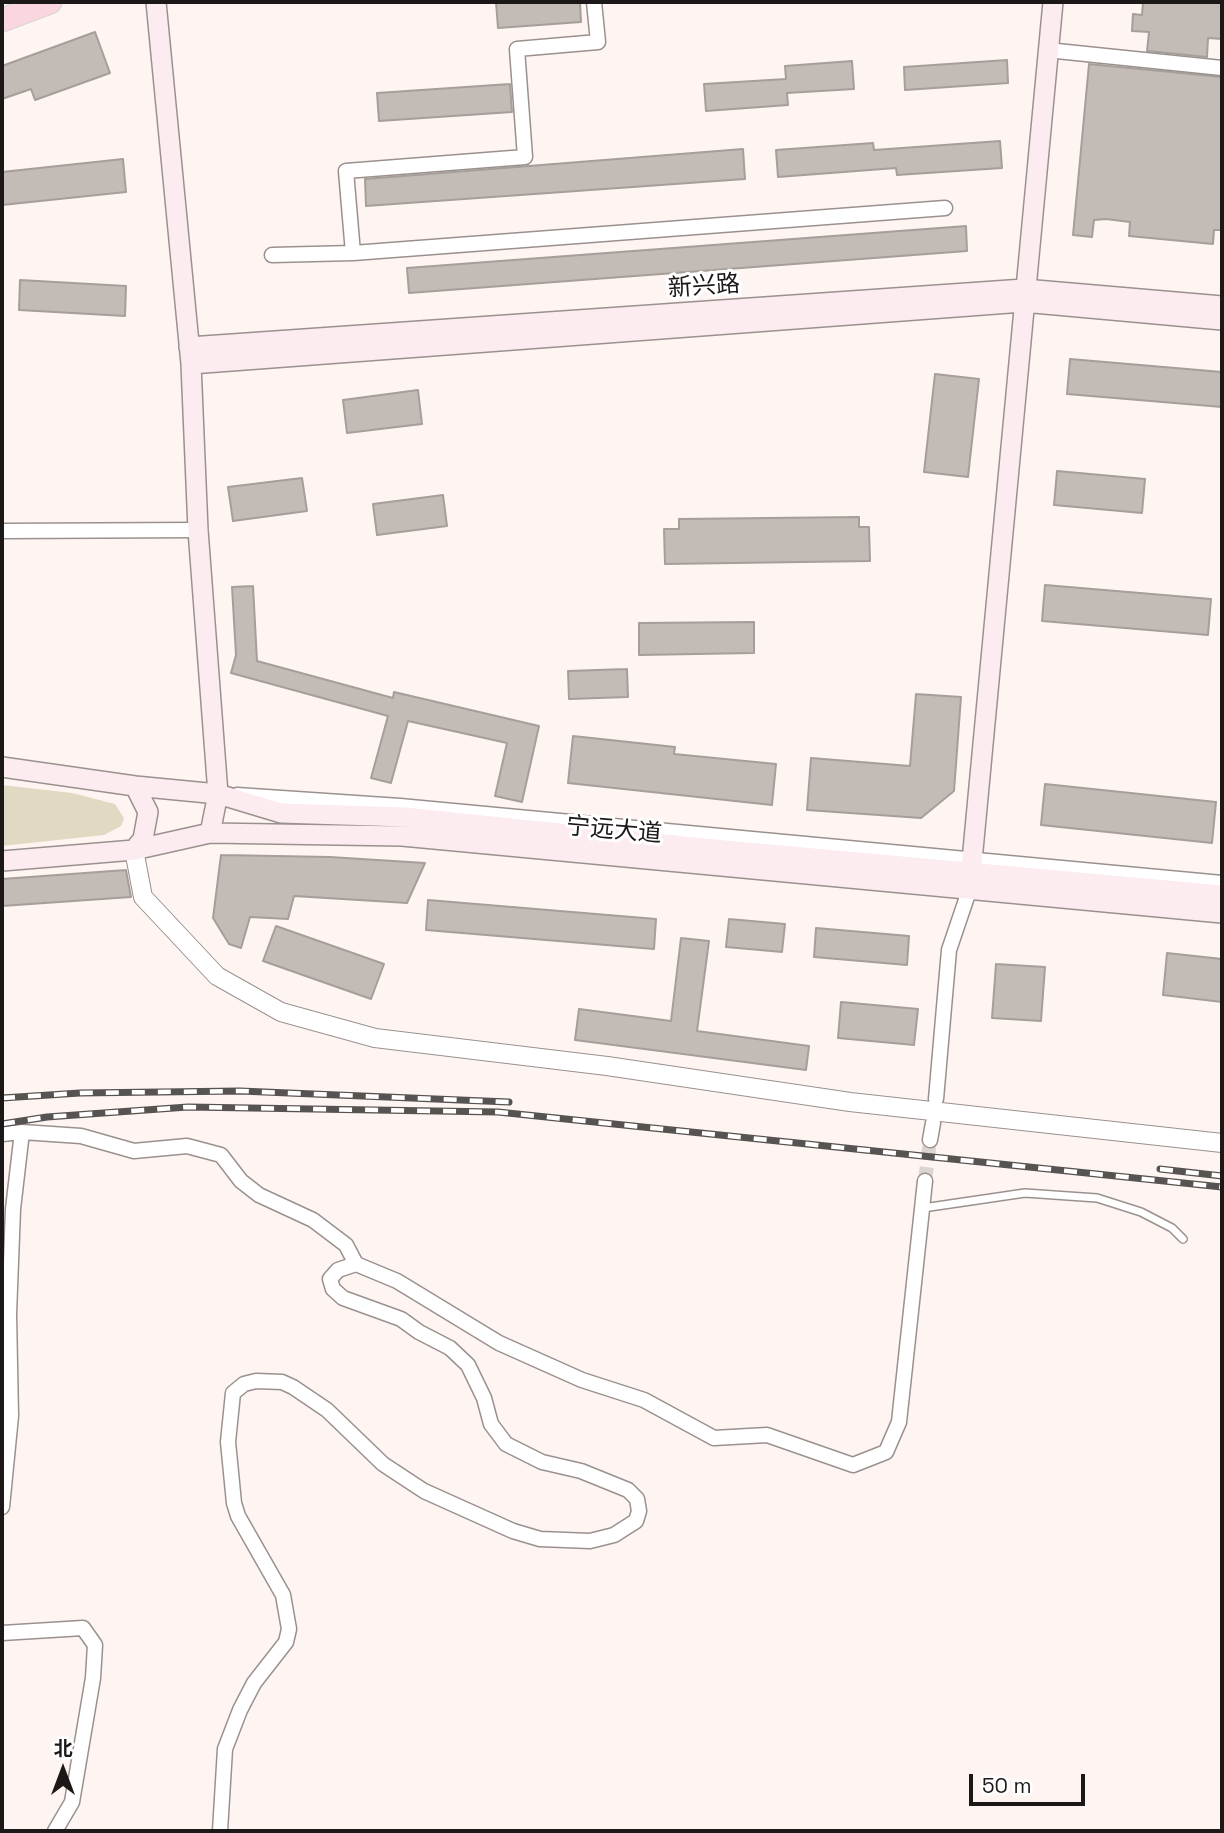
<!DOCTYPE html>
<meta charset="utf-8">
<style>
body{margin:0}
#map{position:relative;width:1224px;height:1833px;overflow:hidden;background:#fef5f2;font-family:"Space Grotesk","Noto Sans SC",sans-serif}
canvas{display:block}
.frame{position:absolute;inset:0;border:4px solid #1b1817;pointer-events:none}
.north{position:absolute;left:28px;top:1735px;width:70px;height:70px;-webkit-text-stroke:5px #fff;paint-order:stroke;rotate:0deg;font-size:19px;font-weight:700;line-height:28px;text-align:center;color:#1b1817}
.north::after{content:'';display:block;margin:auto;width:24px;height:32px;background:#1b1817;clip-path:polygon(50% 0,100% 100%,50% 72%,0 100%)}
.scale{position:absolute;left:969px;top:1774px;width:116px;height:32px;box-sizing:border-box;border:4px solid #1b1817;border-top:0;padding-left:9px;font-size:21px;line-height:24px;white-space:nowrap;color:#1b1817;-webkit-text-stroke:5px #fff;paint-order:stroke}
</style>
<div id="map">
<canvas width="1224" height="1833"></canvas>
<div class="frame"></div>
<div class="north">北</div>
<div class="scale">50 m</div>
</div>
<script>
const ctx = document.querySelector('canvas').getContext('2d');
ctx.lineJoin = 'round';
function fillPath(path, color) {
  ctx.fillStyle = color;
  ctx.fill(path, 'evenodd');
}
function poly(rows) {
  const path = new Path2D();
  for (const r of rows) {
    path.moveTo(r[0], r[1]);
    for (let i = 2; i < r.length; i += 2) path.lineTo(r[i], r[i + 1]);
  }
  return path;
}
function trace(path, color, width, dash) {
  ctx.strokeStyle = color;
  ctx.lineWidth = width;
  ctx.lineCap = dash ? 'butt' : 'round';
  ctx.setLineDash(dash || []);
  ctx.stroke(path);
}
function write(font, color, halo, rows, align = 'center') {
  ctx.font = font + ' "Space Grotesk","Noto Sans SC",sans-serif';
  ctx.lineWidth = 6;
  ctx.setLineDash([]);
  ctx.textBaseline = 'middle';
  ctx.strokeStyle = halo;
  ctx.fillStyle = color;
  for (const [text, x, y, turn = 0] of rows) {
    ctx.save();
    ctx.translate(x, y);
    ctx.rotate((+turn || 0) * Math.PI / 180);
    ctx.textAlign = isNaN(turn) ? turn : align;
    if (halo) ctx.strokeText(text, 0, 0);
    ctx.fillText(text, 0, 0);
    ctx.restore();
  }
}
const green = poly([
 [2,785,72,793,115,804,124,818,121,826,104,835,2,846]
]);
const building = poly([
 [496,2,580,2,581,22,498,28,496,2],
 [1143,2,1222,2,1222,39,1208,38,1207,57,1147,51,1149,32,1132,31,1133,14,1142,15,1143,2],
 [95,32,110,73,35,100,31,89,2,99,2,66,95,32],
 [1007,60,1008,83,905,90,904,67,1007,60],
 [852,61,854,89,787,93,788,105,706,111,704,84,786,79,785,66,852,61],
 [1089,64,1222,77,1222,230,1214,230,1213,244,1129,236,1130,222,1106,219,1094,220,1092,237,1073,235,1089,64],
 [510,84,512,112,379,121,377,93,510,84],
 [1000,141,1002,168,897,175,896,168,778,177,776,150,873,143,874,150,1000,141],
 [743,149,745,179,366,206,365,179,743,149],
 [123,159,126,192,2,205,2,172,123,159],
 [966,226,967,251,409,293,407,268,966,226],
 [20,280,126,286,125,316,19,310,20,280],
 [1070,359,1222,372,1222,407,1067,394,1070,359],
 [935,374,979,379,968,477,924,472,935,374],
 [418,390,422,424,347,433,343,400,418,390],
 [1057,471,1145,479,1142,513,1054,505,1057,471],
 [302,478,307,511,233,521,228,487,302,478],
 [443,495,447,526,377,535,373,504,443,495],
 [859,517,859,527,869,527,870,561,665,564,664,529,679,529,679,519,859,517],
 [1045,585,1211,599,1208,635,1042,621,1045,585],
 [253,586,257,661,393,698,394,692,539,726,522,802,495,796,507,743,408,721,391,783,371,778,388,716,231,673,236,655,232,587,253,586],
 [754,622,754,653,639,655,639,623,754,622],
 [627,669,628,697,569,699,568,671,627,669],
 [916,694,961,697,954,791,921,818,807,810,811,758,910,766,916,694],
 [573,736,675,747,674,754,776,764,772,805,568,783,573,736],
 [1045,784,1216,802,1212,843,1041,825,1045,784],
 [221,855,330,857,425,863,407,903,294,896,288,919,250,917,241,948,229,944,213,918,221,855],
 [126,870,131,897,2,906,2,879,126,870],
 [428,900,656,919,654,949,426,930,428,900],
 [729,919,785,924,782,952,726,947,729,919],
 [276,926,384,964,371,999,263,961,276,926],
 [816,928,909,936,907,965,814,957,816,928],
 [681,938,709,941,697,1031,809,1046,806,1070,575,1040,579,1009,671,1021,681,938],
 [1167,953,1222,959,1222,1002,1163,995,1167,953],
 [996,964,1045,967,1041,1021,992,1018,996,964],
 [841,1002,918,1009,914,1045,838,1038,841,1002]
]);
const minorTunnel = poly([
 [925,1181,930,1140]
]);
const service = poly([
 [923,1208,1025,1193,1097,1198,1141,1212,1172,1228,1183,1239]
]);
const minor = poly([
 [1047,50,1222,68],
 [353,253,346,171,525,157,517,49,598,42,594,2],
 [272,255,353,253,945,208],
 [2,531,198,530],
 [237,795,400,806,1222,883],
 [936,1099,949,950,970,888],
 [2,1134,22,1132,81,1136,134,1151,187,1146,221,1155,241,1181,259,1195,313,1220,346,1245,356,1264],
 [930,1140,933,1123],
 [2,1507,11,1416,9,1314,13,1209,22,1132],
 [2,1633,83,1628,95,1645,93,1678,72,1802,55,1831],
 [220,1831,225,1749,240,1710,254,1683,286,1642,289,1629,283,1595,238,1516,234,1503,228,1442,233,1393,244,1384,256,1381,282,1382,293,1387,327,1410,383,1464,424,1491,513,1531,540,1539,590,1541,614,1535,636,1521,639,1511,637,1499,628,1490,581,1471,542,1462,506,1444,491,1424,484,1398,468,1365,450,1348,419,1332,401,1319,343,1298,333,1289,330,1279,338,1270,356,1264,397,1281,499,1343,582,1380,644,1400,714,1438,767,1435,853,1465,886,1452,899,1422,925,1181]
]);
const tertiary = poly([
 [134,850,143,897,217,976,281,1012,375,1038,607,1066,850,1102,1222,1143]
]);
const secondary = poly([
 [156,2,191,364,198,530,218,794,210,833],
 [189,347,1024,289,1222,306],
 [191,364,1023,302,1222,320],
 [2,767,135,786,218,794,281,813,405,817,703,848,1222,895],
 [134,850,143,839,148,812,135,786],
 [2,861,134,850,210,833,402,836,1222,913],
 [970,882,1053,2]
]);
const primary = poly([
 [2,20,50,2]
]);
const rail = poly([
 [2,1098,80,1093,240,1091,509,1102],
 [2,1124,47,1117,188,1107,498,1112,1222,1187],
 [1160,1169,1222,1176]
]);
const streetNames = [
 ["新兴路",704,287,-4],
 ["宁远大道",614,831,5]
];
fillPath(green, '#e0dac2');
fillPath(building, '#c2bbb6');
trace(building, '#a59e99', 2);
trace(minorTunnel, '#dcd4d1', 14, [14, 7]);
trace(service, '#9a918f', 10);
trace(minor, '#9a918f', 17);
trace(tertiary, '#9a918f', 20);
trace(secondary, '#9a918f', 22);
trace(primary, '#d6d5d5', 25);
trace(service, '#fff', 7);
trace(minor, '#fff', 14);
trace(tertiary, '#fff', 18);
trace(secondary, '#fcebef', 19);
trace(primary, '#fad6df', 23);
trace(rail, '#575351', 7);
trace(rail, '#fff', 4.5, [13]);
write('24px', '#1b1817', '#fff', streetNames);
</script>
